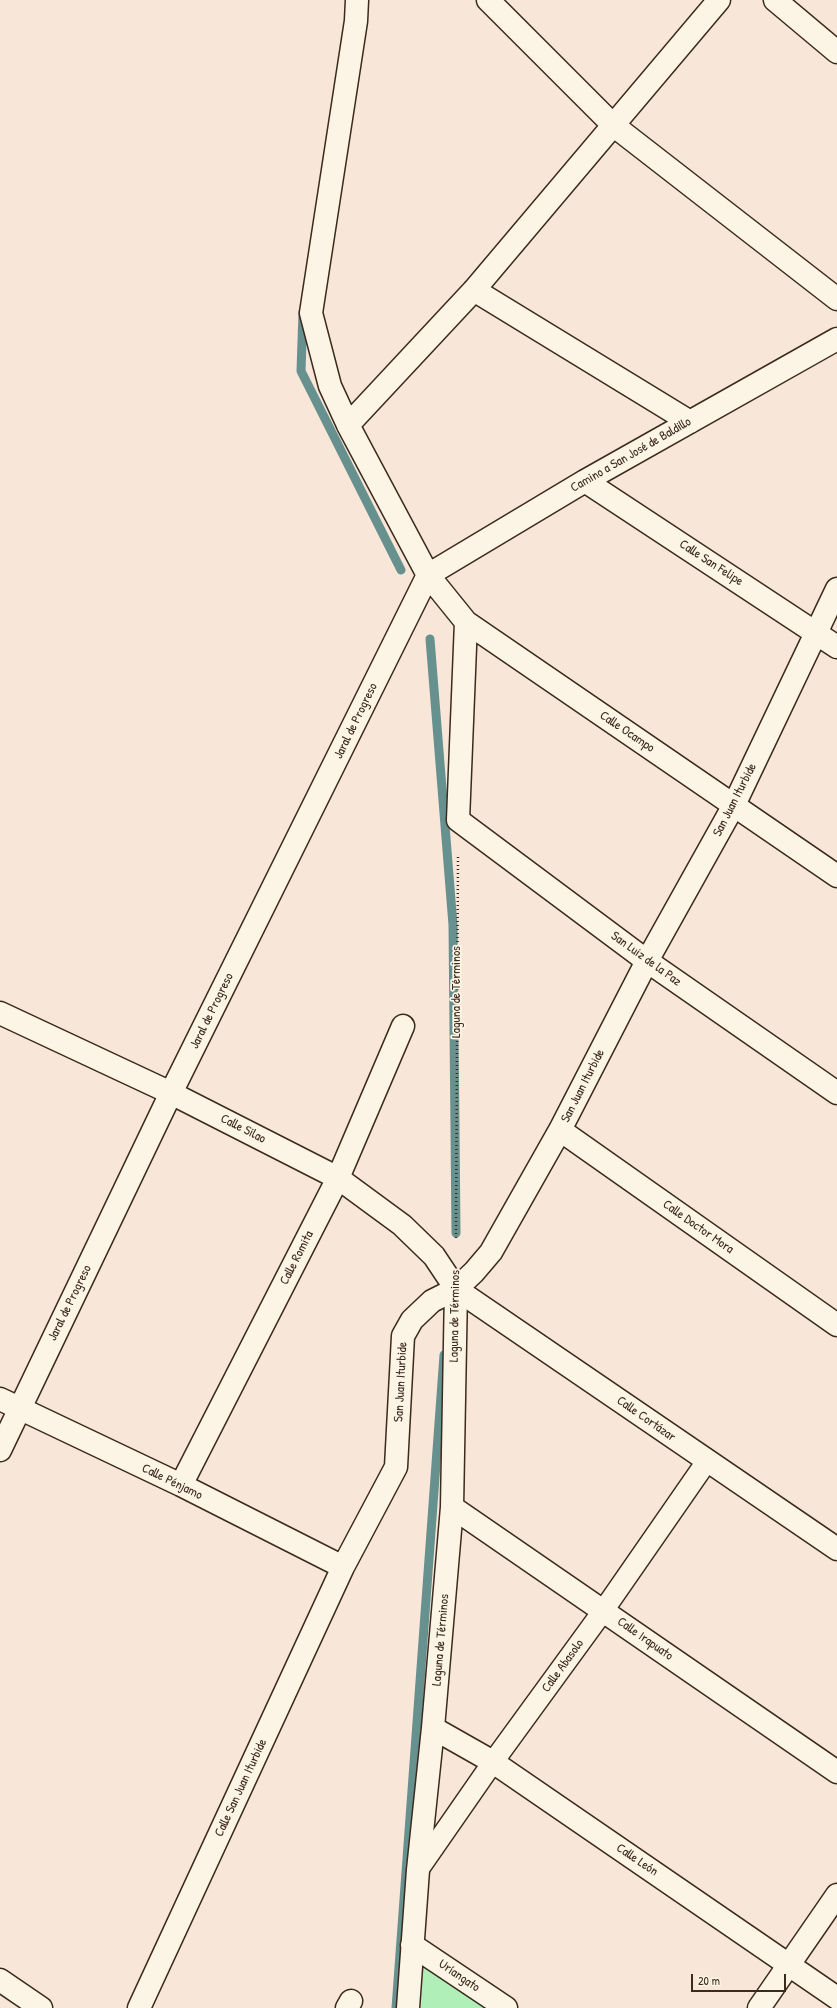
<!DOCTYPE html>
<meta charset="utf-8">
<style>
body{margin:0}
#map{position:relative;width:837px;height:2008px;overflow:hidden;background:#f8e6d8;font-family:"Patrick Hand",sans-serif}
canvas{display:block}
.scale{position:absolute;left:691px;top:1974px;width:95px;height:18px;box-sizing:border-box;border:2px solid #3b2a1e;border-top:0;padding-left:5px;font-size:12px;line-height:14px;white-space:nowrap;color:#3b2a1e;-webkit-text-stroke:3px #fcf5e5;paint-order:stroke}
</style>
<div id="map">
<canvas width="837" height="2008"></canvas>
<div class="scale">20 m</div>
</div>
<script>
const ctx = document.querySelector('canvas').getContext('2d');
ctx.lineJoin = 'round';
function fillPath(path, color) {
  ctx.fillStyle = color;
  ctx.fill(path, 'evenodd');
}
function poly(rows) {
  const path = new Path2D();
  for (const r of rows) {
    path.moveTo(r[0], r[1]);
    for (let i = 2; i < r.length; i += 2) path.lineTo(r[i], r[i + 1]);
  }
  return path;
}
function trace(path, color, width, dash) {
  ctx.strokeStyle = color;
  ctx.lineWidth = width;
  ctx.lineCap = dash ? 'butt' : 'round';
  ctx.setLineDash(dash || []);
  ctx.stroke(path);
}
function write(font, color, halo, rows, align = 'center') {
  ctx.font = font + ' "Patrick Hand",sans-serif';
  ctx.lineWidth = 3.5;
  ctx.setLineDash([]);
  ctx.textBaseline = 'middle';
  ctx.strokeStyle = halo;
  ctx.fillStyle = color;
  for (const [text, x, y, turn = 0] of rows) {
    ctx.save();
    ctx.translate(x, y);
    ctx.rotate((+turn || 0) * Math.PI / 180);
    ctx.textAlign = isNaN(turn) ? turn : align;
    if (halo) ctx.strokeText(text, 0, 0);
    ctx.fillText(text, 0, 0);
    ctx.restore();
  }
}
const green = poly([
 [423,1964,488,2008,421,2008]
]);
const stream = poly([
 [303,312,301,371,401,570],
 [430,639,453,925,456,1233],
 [396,2008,444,1355]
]);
const path = poly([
 [456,1238,458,855]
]);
const pedestrian = poly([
 [418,1870,493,1762,603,1611,707,1461]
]);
const minor = poly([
 [357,0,356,21,311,313,330,386,348,425,428,575,466,622,837,876],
 [488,0,613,125,837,299],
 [775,0,837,52],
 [474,290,690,422],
 [348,425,474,290,719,0],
 [585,481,837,647],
 [428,575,585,481,837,339],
 [466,622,458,820,647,961,837,1093],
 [0,1013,171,1093,338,1178,402,1225,434,1256,456,1289,837,1549],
 [560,1130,837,1325],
 [0,1399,181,1485,343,1567],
 [0,1450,171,1093,428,575],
 [181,1485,338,1178,403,1026],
 [452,1507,837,1772],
 [433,1728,493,1762,837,1998],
 [412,1945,506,2008],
 [0,1980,41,2008],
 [139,2008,343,1567,396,1467,403,1336,412,1320,432,1301,456,1289,474,1272,491,1252,560,1130,647,961,734,805,837,589],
 [347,2008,351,2001],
 [408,2008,418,1870,433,1728,452,1507,456,1289],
 [759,2008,837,1895]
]);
const streetNames = [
 ["Camino a San José de Baldillo",631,455,-30],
 ["Calle San Felipe",711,563,33],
 ["Jaral de Progreso",356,721,-64],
 ["Calle Ocampo",627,732,34],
 ["San Juan Iturbide",735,800,-63],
 ["San Luiz de la Paz",646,959,36],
 ["Laguna de Términos",457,992,-90],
 ["Jaral de Progreso",212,1011,-64],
 ["San Juan Iturbide",583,1086,-63],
 ["Calle Silao",243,1129,27],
 ["Calle Doctor Mora",698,1227,35],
 ["Calle Romita",297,1258,-63],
 ["Jaral de Progreso",70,1303,-64],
 ["Laguna de Términos",455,1316,-89],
 ["San Juan Iturbide",401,1382,-87],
 ["Calle Cortázar",646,1419,35],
 ["Calle Pénjamo",172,1482,26],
 ["Calle Irapuato",645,1639,35],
 ["Laguna de Términos",441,1640,-85],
 ["Calle Abasolo",563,1666,-54],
 ["Calle San Juan Iturbide",241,1788,-65],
 ["Calle León",637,1860,34],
 ["Uríangato",459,1976,34]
];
fillPath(green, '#b0f0b8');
trace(stream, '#67918f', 9);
trace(pedestrian, '#3b2a1e', 23);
trace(minor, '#3b2a1e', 25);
trace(path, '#3b2a1e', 2.5, [1, 3]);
trace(pedestrian, '#fcf5e5', 20);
trace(minor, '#fcf5e5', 22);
write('13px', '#3b2a1e', '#fcf5e5', streetNames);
</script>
